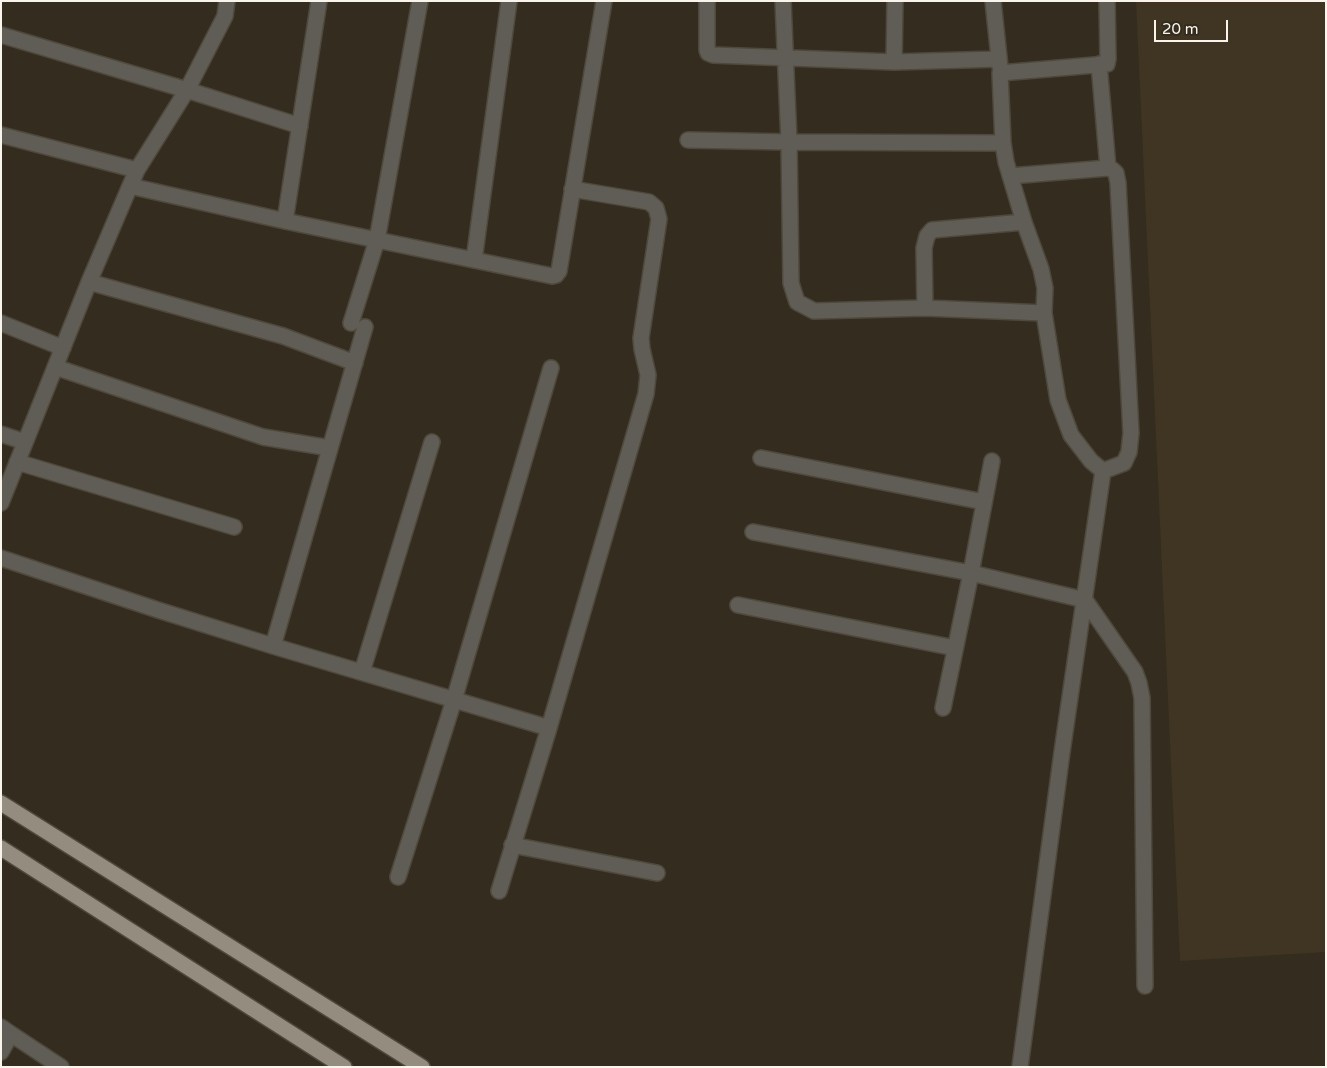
<!DOCTYPE html>
<style>
body{margin:0}
#map{position:relative;width:1327px;height:1068px;overflow:hidden;background:#332c1f;font-family:"Varela Round",sans-serif}
canvas{display:block}
.frame{position:absolute;inset:0;border:2px solid #f9f4ec;pointer-events:none}
.scale{position:absolute;left:1154px;top:20px;width:74px;height:22px;box-sizing:border-box;border:2px solid #f9f4ec;border-top:0;padding-left:6px;font-size:15px;line-height:18px;white-space:nowrap;color:#f9f4ec;-webkit-text-stroke:4px #332c1f;paint-order:stroke}
</style>
<div id="map">
<canvas width="1327" height="1068"></canvas>
<div class="frame"></div>
<div class="scale">20 m</div>
</div>
<script>
const ctx = document.querySelector('canvas').getContext('2d');
ctx.lineJoin = 'round';
function fillPath(path, color) {
  ctx.fillStyle = color;
  ctx.fill(path, 'evenodd');
}
function poly(rows) {
  const path = new Path2D();
  for (const r of rows) {
    path.moveTo(r[0], r[1]);
    for (let i = 2; i < r.length; i += 2) path.lineTo(r[i], r[i + 1]);
  }
  return path;
}
function trace(path, color, width, dash) {
  ctx.strokeStyle = color;
  ctx.lineWidth = width;
  ctx.lineCap = dash ? 'butt' : 'round';
  ctx.setLineDash(dash || []);
  ctx.stroke(path);
}
const built = poly([
 [1136,1,1326,1,1326,952,1180,961]
]);
const minor = poly([
 [707,1,707,50,708,53,713,55,894,62,895,1],
 [783,1,789,142,791,283,797,302,814,311,925,308,1044,313],
 [993,1,1000,67],
 [1,35,187,90,300,126],
 [894,62,999,59],
 [1099,64,1108,168],
 [1,135,137,170],
 [688,140,789,142,1003,143],
 [1010,176,1108,168,1113,170,1116,173,1118,183,1131,433,1129,452,1124,463,1103,471],
 [130,186,285,221,474,260,552,276,556,275,559,271,604,1],
 [285,221,319,1],
 [474,260,509,1],
 [89,282,283,336,355,363],
 [925,308,924,248,927,236,932,230,1024,222],
 [1,323,63,348],
 [351,323,377,240,420,1],
 [55,367,263,437,330,448],
 [1,434,25,442],
 [761,458,984,502],
 [17,462,234,527],
 [1,503,89,282,130,186,137,170,187,90,225,16,227,1],
 [753,532,971,573,1085,600,1135,672,1139,683,1142,698,1145,986],
 [1,558,158,610,273,646,549,728,646,394,648,375,642,349,641,338,659,219,656,208,649,202,572,189],
 [738,605,955,648],
 [273,646,365,327],
 [362,672,432,442],
 [943,708,971,573,992,461],
 [512,845,657,873],
 [398,877,454,700,551,368],
 [499,891,549,728],
 [1,1027,11,1034,1,1052],
 [11,1034,61,1067],
 [1020,1067,1062,752,1103,471,1091,461,1071,435,1058,400,1044,313,1045,288,1041,269,1024,222,1006,162,1003,143,1000,73,1107,64,1108,59,1107,1]
]);
const major = poly([
 [1,803,422,1067],
 [1,848,344,1067]
]);
fillPath(built, '#3f3522');
trace(minor, '#4f483c', 18);
trace(major, '#4f483c', 18);
trace(minor, '#605d57', 15);
trace(major, '#938c7f', 15);
</script>
